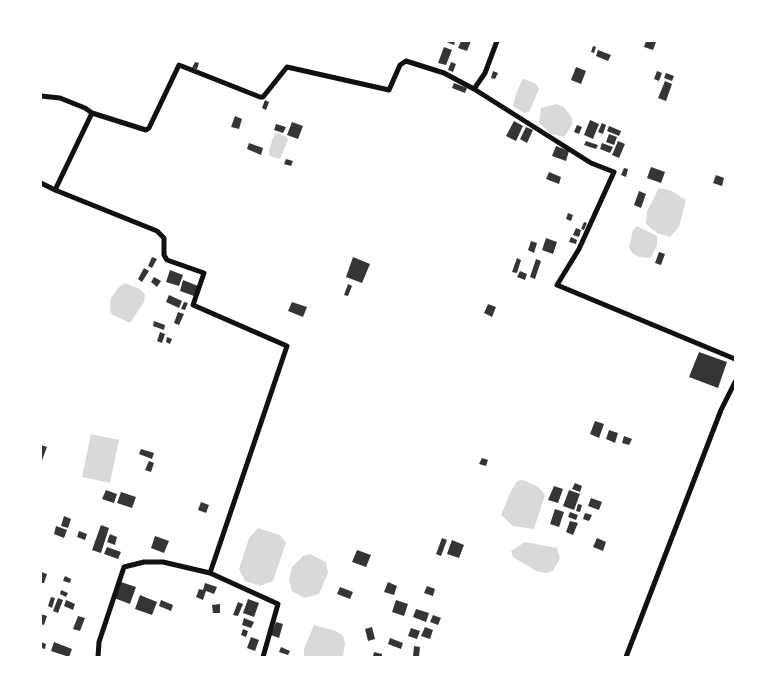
<!DOCTYPE html>
<style>
body{margin:0}
#map{position:relative;width:776px;height:698px;overflow:hidden;background:#fff;font-family:Jost,sans-serif}
canvas{display:block}
.frame{position:absolute;inset:0;border:42px solid #fff;pointer-events:none}
</style>
<div id="map">
<canvas width="776" height="698"></canvas>
<div class="frame"></div>
</div>
<script>
const ctx = document.querySelector('canvas').getContext('2d');
ctx.lineJoin = 'round';
function fillPath(path, color) {
  ctx.fillStyle = color;
  ctx.fill(path, 'evenodd');
}
function poly(rows) {
  const path = new Path2D();
  for (const r of rows) {
    path.moveTo(r[0], r[1]);
    for (let i = 2; i < r.length; i += 2) path.lineTo(r[i], r[i + 1]);
  }
  return path;
}
function trace(path, color, width, dash) {
  ctx.strokeStyle = color;
  ctx.lineWidth = width;
  ctx.lineCap = dash ? 'butt' : 'round';
  ctx.setLineDash(dash || []);
  ctx.stroke(path);
}
const water = poly([
 [525,79,536,84,539,89,529,112,524,113,513,106,516,94,522,80],
 [556,104,564,107,572,118,572,125,564,137,551,134,539,123,541,108],
 [276,133,287,137,288,140,280,159,270,156,269,152,272,140],
 [659,188,672,191,686,200,679,227,670,237,657,233,646,224,647,211],
 [637,226,657,236,657,245,651,258,639,257,632,253,629,247,633,230],
 [125,283,140,289,145,295,144,302,130,323,111,314,110,308,111,298,119,287],
 [91,434,119,440,110,483,82,477],
 [522,480,537,486,545,495,534,529,513,526,501,515,511,491,517,481],
 [258,528,280,535,286,543,273,581,260,586,245,581,239,569,249,538],
 [525,542,557,548,560,558,553,571,546,573,536,571,513,557,511,551],
 [310,554,326,562,328,573,319,594,304,598,292,591,289,580,292,567,303,556],
 [314,625,336,631,343,636,345,643,343,657,304,657,304,649]
]);
const building = poly([
 [444,41,455,41,454,45],
 [461,41,471,41,467,51,458,48],
 [646,41,656,42,653,50,644,47],
 [593,46,596,47,594,53,591,52],
 [444,47,452,50,446,65,438,63],
 [598,50,611,55,608,61,596,56],
 [195,62,199,63,197,69,192,68],
 [451,62,456,64,453,72,448,70],
 [576,67,586,71,581,84,571,80],
 [493,71,498,73,495,79,491,78],
 [657,71,662,73,659,81,654,79],
 [666,73,674,76,672,81,664,78],
 [665,81,672,84,666,101,658,98],
 [454,83,467,88,465,93,452,88],
 [265,100,269,102,266,110,262,108],
 [235,116,242,119,239,129,231,127],
 [590,120,599,124,593,139,584,135],
 [514,121,523,126,516,141,506,136],
 [292,122,303,126,298,139,287,135],
 [602,123,606,125,603,134,598,132],
 [276,124,286,127,283,133,274,130],
 [577,125,582,127,579,134,574,132],
 [609,126,621,131,619,136,607,131],
 [526,127,533,130,527,143,520,139],
 [609,134,617,137,614,145,606,142],
 [586,141,598,145,596,149,584,145],
 [618,141,625,144,619,158,612,155],
 [249,143,263,148,261,155,247,149],
 [602,143,613,147,610,153,600,149],
 [556,146,569,151,566,161,552,156],
 [286,159,293,161,291,166,284,164],
 [651,167,665,172,661,183,647,178],
 [624,168,628,169,626,177,621,175],
 [549,172,561,177,559,184,546,179],
 [716,175,724,178,722,186,713,183],
 [639,191,646,194,641,208,634,205],
 [568,213,573,215,571,221,566,219],
 [584,222,587,223,584,230,581,229],
 [576,228,581,230,579,237,573,235],
 [571,237,577,240,576,244,569,242],
 [546,238,557,242,553,254,542,250],
 [531,241,537,243,534,253,528,250],
 [659,252,665,254,661,265,655,263],
 [152,257,157,259,152,268,148,266],
 [353,257,370,264,362,283,346,277],
 [517,258,521,260,517,273,512,272],
 [536,259,541,261,535,279,530,277],
 [144,268,149,271,142,282,138,279],
 [170,270,183,275,179,286,166,282],
 [520,271,527,274,525,280,517,277],
 [154,277,161,281,157,287,151,282],
 [183,280,198,286,194,296,180,291],
 [348,284,352,286,348,296,344,295],
 [169,295,182,301,179,308,166,302],
 [184,302,188,303,185,310,181,309],
 [292,302,307,307,303,317,288,311],
 [488,304,496,307,492,317,484,313],
 [178,312,184,314,179,325,174,323],
 [154,321,165,325,164,330,153,326],
 [160,332,165,334,162,343,157,341],
 [167,337,172,339,170,344,166,342],
 [699,352,727,362,718,388,689,377],
 [595,421,604,424,599,438,590,434],
 [609,430,618,433,615,443,606,439],
 [624,436,632,439,629,445,622,443],
 [41,445,47,447,41,463],
 [141,449,154,453,152,459,139,454],
 [482,458,488,460,486,466,479,464],
 [149,461,154,463,151,472,145,470],
 [575,483,582,486,580,492,572,489],
 [554,486,563,489,558,503,548,500],
 [106,490,117,494,114,503,102,499],
 [569,490,580,494,574,510,563,506],
 [121,492,136,497,132,508,117,503],
 [591,498,602,502,599,510,588,506],
 [201,502,209,505,206,513,198,510],
 [578,504,582,505,580,512,576,511],
 [555,509,564,512,559,527,550,524],
 [570,512,578,515,576,520,568,517],
 [585,513,592,515,589,521,583,519],
 [64,516,71,519,68,528,61,526],
 [570,521,578,523,573,535,566,532],
 [101,525,109,528,101,553,92,550],
 [56,526,67,530,64,538,54,534],
 [79,531,87,534,85,540,77,537],
 [110,534,117,537,115,545,107,542],
 [155,536,169,541,164,553,151,548],
 [442,538,447,540,441,556,436,554],
 [597,538,606,542,603,551,593,547],
 [452,540,464,545,459,558,447,554],
 [107,547,121,552,118,559,104,554],
 [357,550,371,555,366,567,352,562],
 [41,572,47,574,44,583,41,583],
 [65,576,71,579,70,583,63,581],
 [121,582,136,587,130,604,114,598],
 [388,582,397,586,394,595,384,592],
 [205,583,217,587,214,594,206,591,203,600,196,597,199,589,203,590],
 [427,586,435,589,433,596,424,593],
 [340,587,353,592,350,599,337,594],
 [61,590,68,593,66,597,60,594],
 [140,595,157,602,152,615,135,609],
 [51,597,55,598,52,608,48,606],
 [58,598,63,600,58,613,53,611],
 [248,599,259,603,254,617,243,613],
 [66,600,75,604,73,610,64,606],
 [161,600,173,605,171,611,159,606],
 [396,600,408,604,404,616,392,612],
 [238,602,243,604,238,616,233,615],
 [220,604,220,613,213,613,212,605],
 [416,609,429,613,426,622,413,617],
 [41,614,47,616,44,625,41,624],
 [433,615,441,618,438,625,430,622],
 [78,616,85,618,80,631,73,629],
 [244,618,254,622,251,628,242,625],
 [276,622,283,624,279,638,271,635],
 [372,627,375,639,368,641,365,629],
 [425,627,433,630,430,639,421,636],
 [411,628,420,631,417,639,408,636],
 [243,629,248,631,246,637,241,635],
 [251,637,259,640,255,651,247,648],
 [390,638,403,643,401,649,388,644],
 [41,642,46,644,45,649,41,648],
 [54,642,72,649,69,657,51,651],
 [414,646,420,647,419,657,413,657],
 [281,647,290,651,288,655,279,652],
 [374,652,382,654,382,657,373,657]
]);
const minor = poly([
 [474,89,485,73,497,41],
 [41,96,60,98,85,108,92,113],
 [41,183,55,190,157,231,164,238,164,255,167,260,204,273,193,305,287,346,210,573,278,604,263,657],
 [55,190,92,113,146,130,149,128,179,65,260,97,263,97,287,67,389,90,400,65,406,61,444,73,474,89,591,163,614,172,579,249,557,285,735,359],
 [98,657,99,642,124,567,144,562,163,562,210,573],
 [626,657,721,410,735,382]
]);
fillPath(water, '#d9d9d9');
fillPath(building, '#353535');
trace(minor, '#111', 5);
</script>
